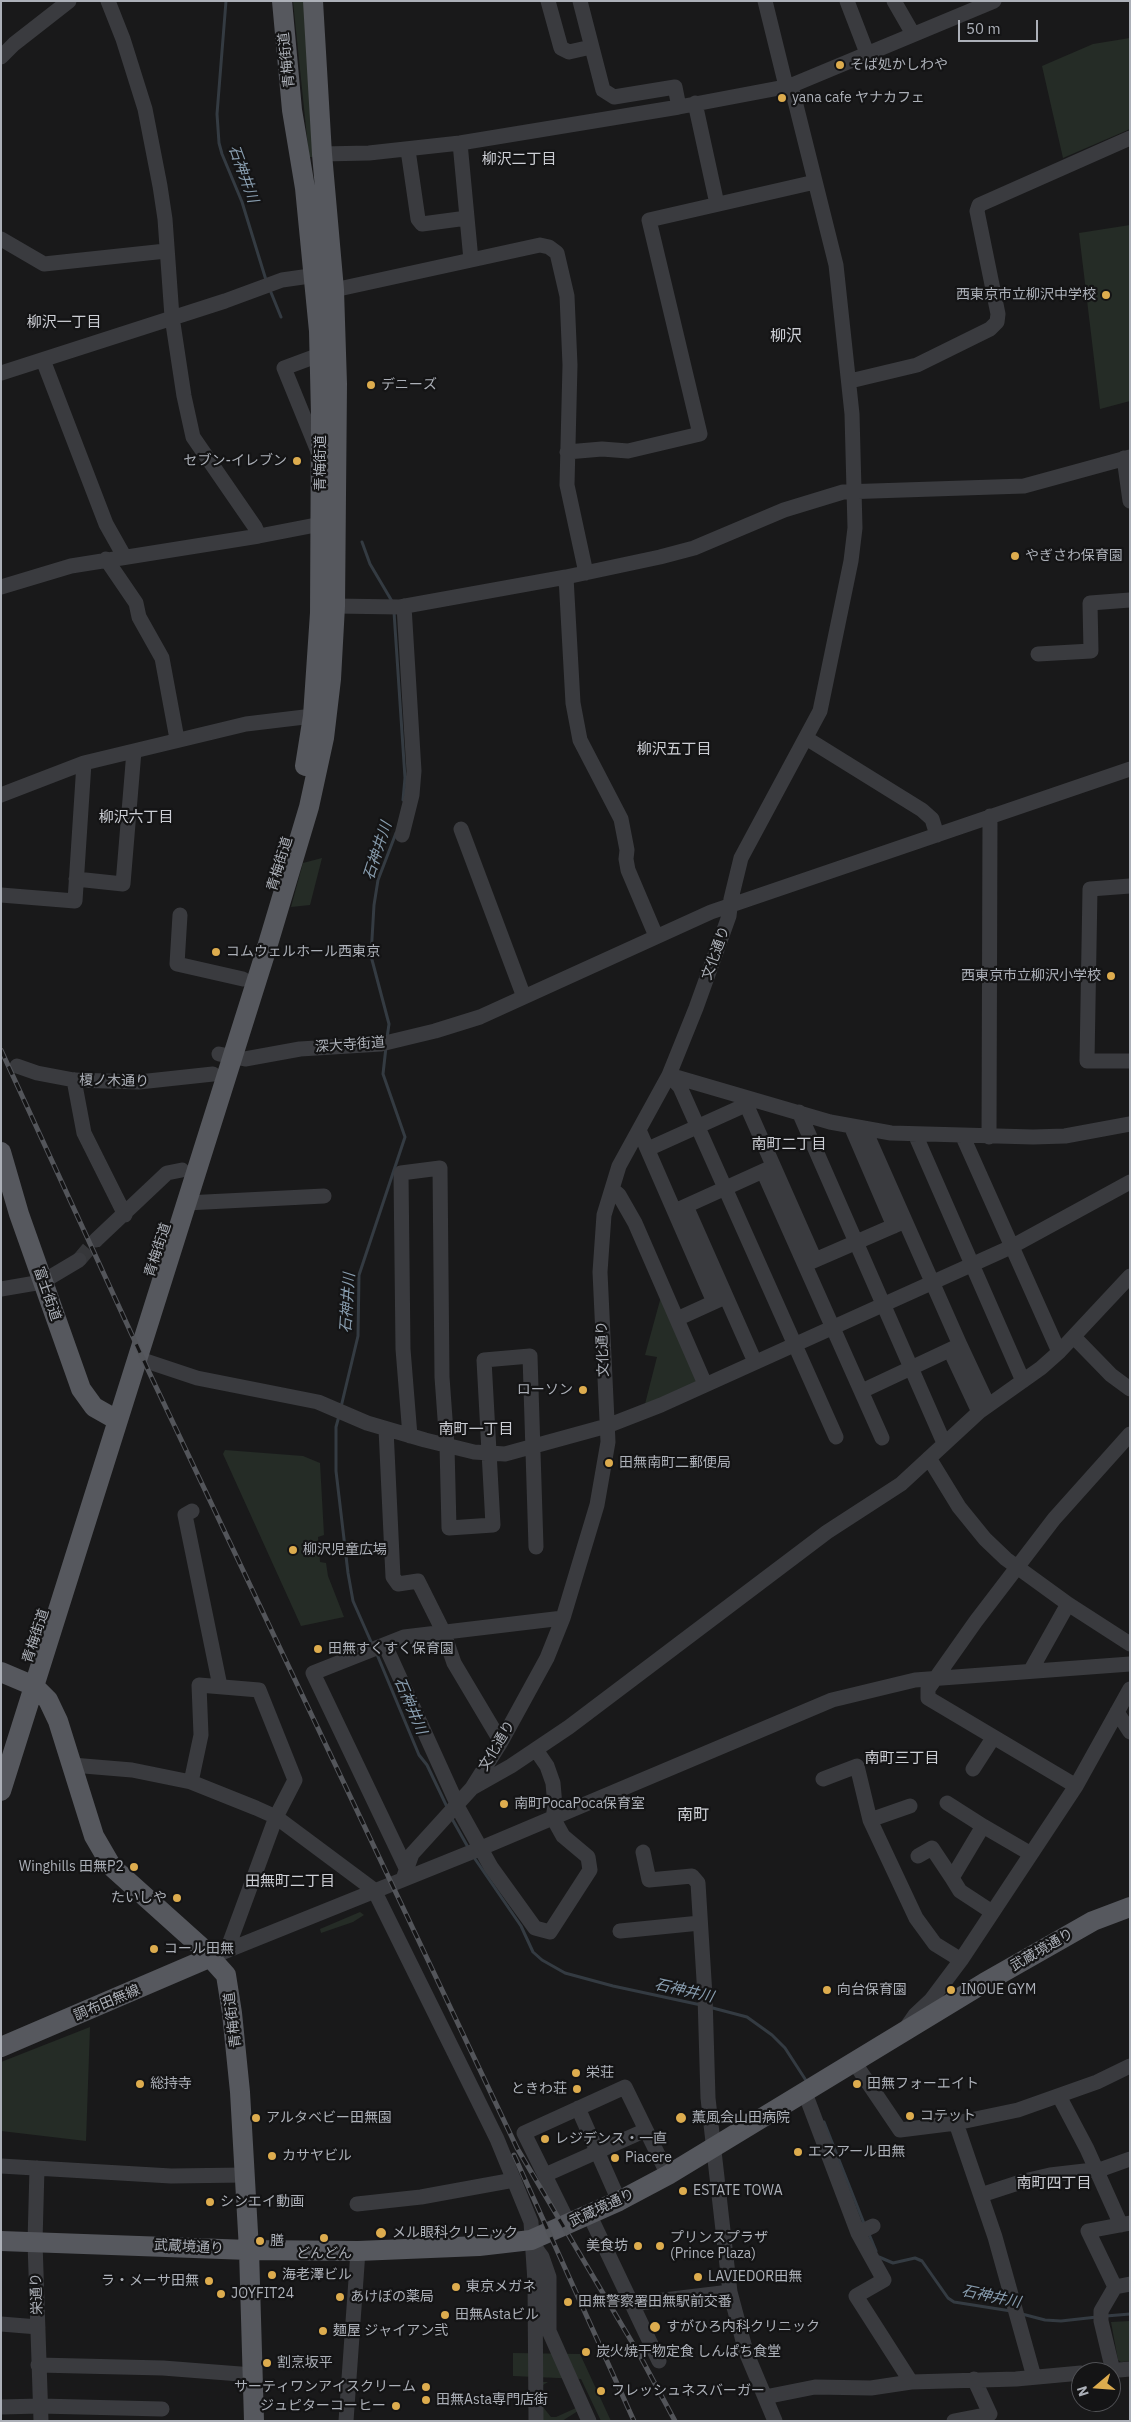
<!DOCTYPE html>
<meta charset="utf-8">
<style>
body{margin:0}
#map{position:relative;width:1131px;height:2422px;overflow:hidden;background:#19191a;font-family:"IBM Plex Sans",sans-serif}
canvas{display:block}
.frame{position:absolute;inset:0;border:2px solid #acb0b8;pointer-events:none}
.north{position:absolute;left:1071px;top:2362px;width:50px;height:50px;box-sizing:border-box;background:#141415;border:1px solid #515256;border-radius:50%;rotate:252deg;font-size:14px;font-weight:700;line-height:20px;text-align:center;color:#acb0b8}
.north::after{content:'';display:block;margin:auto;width:18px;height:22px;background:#ddac4e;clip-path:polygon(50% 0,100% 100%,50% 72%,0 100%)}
.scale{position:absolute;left:958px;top:20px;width:80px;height:22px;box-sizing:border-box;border:2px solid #acb0b8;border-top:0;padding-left:6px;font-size:15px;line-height:18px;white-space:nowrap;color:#acb0b8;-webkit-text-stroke:4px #141415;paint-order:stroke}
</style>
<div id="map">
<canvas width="1131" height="2422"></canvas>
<div class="frame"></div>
<div class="north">N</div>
<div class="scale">50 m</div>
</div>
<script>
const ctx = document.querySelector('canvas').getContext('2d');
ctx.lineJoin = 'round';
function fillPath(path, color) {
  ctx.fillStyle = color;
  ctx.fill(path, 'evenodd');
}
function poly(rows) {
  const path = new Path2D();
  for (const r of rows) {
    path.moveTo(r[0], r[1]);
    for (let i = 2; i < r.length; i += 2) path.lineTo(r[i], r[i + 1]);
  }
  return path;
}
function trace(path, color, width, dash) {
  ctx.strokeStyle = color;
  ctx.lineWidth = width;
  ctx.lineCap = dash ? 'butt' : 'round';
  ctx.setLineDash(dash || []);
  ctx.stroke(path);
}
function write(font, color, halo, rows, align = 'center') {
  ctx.font = font + ' "IBM Plex Sans","Noto Sans JP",sans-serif';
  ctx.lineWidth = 4.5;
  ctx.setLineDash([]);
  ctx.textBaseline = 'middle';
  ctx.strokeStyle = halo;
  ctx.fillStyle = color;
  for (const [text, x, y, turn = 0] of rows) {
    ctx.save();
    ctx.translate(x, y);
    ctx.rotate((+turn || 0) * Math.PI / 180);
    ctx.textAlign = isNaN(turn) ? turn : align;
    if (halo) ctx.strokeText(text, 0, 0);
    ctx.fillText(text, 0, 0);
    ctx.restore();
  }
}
const green = poly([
 [293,1,307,1,314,157,309,157],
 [1130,38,1130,129,1063,158,1042,66,1093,44],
 [1130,225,1130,401,1100,409,1079,233],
 [322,858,310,905,291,907,303,863],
 [662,1293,699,1382,644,1408,657,1357,645,1355],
 [225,1450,303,1456,320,1463,324,1535,318,1537,320,1562,326,1563,328,1576,344,1617,301,1626,223,1454],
 [360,1912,364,1915,353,1922,321,1933,320,1929],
 [90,2027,86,2141,1,2131,1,2062],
 [1130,2321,1130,2361,1121,2362,1118,2360,1111,2322],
 [513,2353,580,2354,611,2421,601,2421,581,2379,513,2376],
 [542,2382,548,2382,543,2385,543,2407,551,2417,556,2417,576,2408,578,2411,562,2421,540,2421]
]);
const stream = poly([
 [226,1,217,114,219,143,222,154,242,202,266,280],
 [270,290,281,317],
 [362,542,370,564,393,603],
 [394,612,405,778,403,800],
 [387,1038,389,1024,371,956,374,905,378,880,396,833],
 [341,1407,358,1336,359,1275,405,1137,383,1074,386,1047],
 [339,1416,336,1427,336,1471,348,1573,353,1601,372,1644],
 [376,1652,419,1755,427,1765,448,1809],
 [451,1817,469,1849],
 [473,1856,521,1926,533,1952,542,1960,565,1973,613,1986,701,2005],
 [709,2007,747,2017,772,2035,785,2048,807,2082],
 [824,2122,865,2226],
 [869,2234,876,2251],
 [879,2257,893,2263,915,2258,922,2261,948,2298,954,2302,1011,2311],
 [1022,2314,1045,2320,1061,2321,1097,2317],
 [1106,2316,1130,2314]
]);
const minorTunnel = poly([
 [79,1260,96,1240]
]);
const minor = poly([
 [108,1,123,39,145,109,160,186,165,219,172,317,184,396,193,437,255,527,259,536],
 [548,1,561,48,569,52,591,47],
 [580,1,603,90,614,97,675,87,679,107],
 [847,1,867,53],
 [894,1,913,34],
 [1,57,14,44,69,1],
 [695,103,717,204],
 [460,143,471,260],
 [408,150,418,219,422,224,467,218],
 [322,154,369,153,460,143,679,107,790,86,994,1],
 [1,239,44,264,166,251],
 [334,290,540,245,549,247,557,253,567,296,570,365,567,485,586,573],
 [43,360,106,524,124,556],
 [1,373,225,301,282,280,324,274],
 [850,381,917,365,990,329,997,322,998,314,977,211,979,205,1130,138],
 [567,452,602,449,628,451,700,434,649,220,815,182],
 [319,454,284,368,319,355],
 [1124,458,1130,501],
 [106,559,136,603,139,617,162,658,177,739],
 [566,577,573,703,580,740,621,819,627,850,626,859,628,870,656,936],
 [1,587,71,566,259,536,321,524,330,524],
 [335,606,400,607,566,577,660,557,694,548,784,510,843,492,1024,486,1130,457],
 [1038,654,1091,651,1090,603,1130,600],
 [806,738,922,810,932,819,937,835],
 [1,795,84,763,246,724,313,716],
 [461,829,524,997],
 [402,835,412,795,414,771,404,606],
 [76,879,123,884,134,751],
 [1130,886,1090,889,1087,1061,1130,1061],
 [1,895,75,901,84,763],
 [180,915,177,964,243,979],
 [219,1054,245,1059,300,1049,381,1044,435,1031,480,1017,711,912,1130,769],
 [17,1066,37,1073,74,1080,139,1082,213,1074],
 [669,1075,830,1122,891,1133,1033,1137,1065,1136,1130,1124],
 [669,1075,680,1087,836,1437],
 [74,1080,84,1133,125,1215],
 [746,1104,815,1260],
 [799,1112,944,1443],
 [851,1126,894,1226],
 [639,1130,714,1302],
 [915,1134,1023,1381],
 [963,1137,1059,1352],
 [989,1137,990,816],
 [648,1149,741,1107,746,1104,748,1098],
 [763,1171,882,1438],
 [612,1189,619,1195,635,1223,705,1384],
 [186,1203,324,1196],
 [686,1206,755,1362],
 [677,1210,772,1167],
 [96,1240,167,1173,182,1170],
 [806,1264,905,1221],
 [1,1289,42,1282,79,1260],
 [677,1319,723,1298],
 [1074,1337,1111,1375,1130,1389],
 [960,1345,988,1405],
 [950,1350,979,1412],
 [137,1358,197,1378,318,1402,367,1423,425,1440,474,1452,505,1454,607,1426,661,1405,1011,1247,1130,1182],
 [862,1391,960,1345,864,1128],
 [386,1429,393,1577,398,1584,418,1581,443,1631,454,1663,501,1742],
 [410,1436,403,1349,401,1173,440,1168,442,1377,447,1446,449,1528,493,1525,484,1360,530,1356,536,1547],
 [929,1458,959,1507,985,1539,1006,1559,1068,1604,1130,1644],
 [192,1511,185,1515,220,1686],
 [385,1645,458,1806],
 [1031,1670,1068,1604],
 [1117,1712,1130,1732],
 [72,1765,132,1770,191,1782,256,1808,276,1817,374,1890,497,2139,531,2222,535,2282,536,2421],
 [973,1769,993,1738],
 [823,1779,857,1766,870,1820,916,1918,935,1944,961,1960],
 [191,1782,201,1735,199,1685,259,1690,295,1780,276,1817,227,1950],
 [1076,1786,928,1698,928,1689,976,1621,1054,1519,1130,1434],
 [472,1788,501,1742,547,1658,563,1618,597,1505,608,1442,600,1272,604,1215,619,1166,669,1075,696,1008,729,916,731,899,741,858,820,711,851,561,855,528,852,414,836,265,794,97,790,86,785,82,765,1],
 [947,1803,983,1826],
 [457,1806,491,1867,535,1928,550,1932,590,1870,588,1857,563,1836,553,1818,555,1806,553,1783,547,1766,536,1750],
 [870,1820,910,1806],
 [643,1852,649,1880,692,1876,698,1883,705,1996,708,2098,730,2292,746,2352,775,2421],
 [918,1856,932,1848,952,1878],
 [406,1868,313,1673,404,1637,563,1618],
 [403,1879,412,1854,472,1788,511,1766,569,1727,827,1532,901,1484,979,1412,1041,1368,1059,1352,1130,1276],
 [992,1912,960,1891,952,1878,983,1826,1031,1854],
 [620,1931,700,1923],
 [211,1957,479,1849,832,1700,915,1680,1130,1664],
 [908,2025,915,2015,931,2000,961,1960,1076,1786,1130,1689],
 [854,2062,900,2130,956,2123,1018,2110,1097,2082,1130,2066],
 [805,2093,858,2233,884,2280,856,2296,911,2382],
 [1059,2096,1087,2149,1121,2225],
 [578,2108,619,2201],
 [956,2123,995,2237,1034,2377],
 [1,2166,171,2176,245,2175],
 [37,2168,35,2242,41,2421],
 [545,2175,646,2130],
 [981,2195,1024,2181,1050,2175,1102,2169,1130,2159],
 [357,2204,421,2197,514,2180],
 [589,2214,659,2361],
 [569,2224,524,2133,625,2087,668,2175],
 [858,2233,873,2226],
 [534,2246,542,2257,549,2277,549,2331,589,2421],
 [1115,2287,1088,2231,1130,2223],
 [631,2304,730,2292],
 [1,2324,38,2327],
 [38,2365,163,2368,253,2375],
 [1113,2371,1101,2321,1101,2311,1115,2287,1130,2284],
 [1097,2372,1130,2369],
 [765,2397,815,2387,871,2388,911,2382,1016,2379,1081,2373],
 [1,2407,40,2406,162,2409],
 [346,2421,358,2251],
 [954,2421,990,2414,974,2379]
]);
const major = poly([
 [282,1,292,110,305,188,319,331,321,415,320,613,313,716,305,766],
 [1,1152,19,1214,81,1389,94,1407,117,1420],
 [1,1672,34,1686,48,1700,58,1721,94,1836,112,1867,200,1946,226,1975,232,2013,240,2092,249,2250,254,2421],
 [1,1791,265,954,309,807,324,738,331,679,335,606,337,384,334,290,322,154,313,1],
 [1,2047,211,1957],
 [1,2241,249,2250,358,2251,479,2246,531,2240,619,2201,668,2175,984,1983,1093,1921,1130,1907]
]);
const rail = poly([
 [1,1050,149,1372,517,2148,639,2354,675,2421],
 [514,2155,634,2421]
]);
const markers = [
 [840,65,5,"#ddac4e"],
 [782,98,5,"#ddac4e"],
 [1106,295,5,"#ddac4e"],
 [371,385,5,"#ddac4e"],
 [297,461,5,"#ddac4e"],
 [1015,556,5,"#ddac4e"],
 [216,952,5,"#ddac4e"],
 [1111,976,5,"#ddac4e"],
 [583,1390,5,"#ddac4e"],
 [609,1463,5,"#ddac4e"],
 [293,1550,5,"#ddac4e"],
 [318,1649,5,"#ddac4e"],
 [504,1804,5,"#ddac4e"],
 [134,1867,5,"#ddac4e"],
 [177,1898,5,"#ddac4e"],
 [154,1949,5,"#ddac4e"],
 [827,1990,5,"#ddac4e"],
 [951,1990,5,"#ddac4e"],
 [576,2073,5,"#ddac4e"],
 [140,2084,5,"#ddac4e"],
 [857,2084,5,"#ddac4e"],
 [577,2089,5,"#ddac4e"],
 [910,2116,5,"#ddac4e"],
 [256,2118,5,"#ddac4e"],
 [681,2118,6,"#ddac4e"],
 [545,2139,5,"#ddac4e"],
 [798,2152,5,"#ddac4e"],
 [272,2156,5,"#ddac4e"],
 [615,2158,5,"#ddac4e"],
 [683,2191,5,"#ddac4e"],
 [210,2202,5,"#ddac4e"],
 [381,2233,6,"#ddac4e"],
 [324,2238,5,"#ddac4e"],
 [260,2241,5,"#ddac4e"],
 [638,2246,5,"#ddac4e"],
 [660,2246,5,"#ddac4e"],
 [272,2275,5,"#ddac4e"],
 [698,2277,5,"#ddac4e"],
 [209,2281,5,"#ddac4e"],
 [456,2287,5,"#ddac4e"],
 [221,2294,5,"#ddac4e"],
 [340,2297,5,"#ddac4e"],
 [568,2302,5,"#ddac4e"],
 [445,2315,5,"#ddac4e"],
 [655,2327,6,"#ddac4e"],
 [323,2331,5,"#ddac4e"],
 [586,2352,5,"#ddac4e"],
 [267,2363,5,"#ddac4e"],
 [426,2387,5,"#ddac4e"],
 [601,2391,5,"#ddac4e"],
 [426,2400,5,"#ddac4e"],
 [396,2406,5,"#ddac4e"]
];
const streetNames = [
 ["青梅街道",287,60,-96],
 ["青梅街道",321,463,-90],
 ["青梅街道",280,864,-73],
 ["文化通り",716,953,-70],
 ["深大寺街道",350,1045,-4],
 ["榎ノ木通り",114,1081,1],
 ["青梅街道",158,1250,-72],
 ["富士街道",47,1294,71],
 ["文化通り",603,1349,-92],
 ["青梅街道",36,1636,-72],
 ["文化通り",497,1746,-59],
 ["武蔵境通り",1042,1950,-30],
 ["調布田無線",107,2003,-23],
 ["青梅街道",233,2020,-97],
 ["武蔵境通り",602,2208,-25],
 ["武蔵境通り",189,2247,3],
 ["栄通り",37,2294,-92]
];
const poiNames = [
 ["そば処かしわや",850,65],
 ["yana cafe ヤナカフェ",792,98],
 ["西東京市立柳沢中学校",1096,295,"right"],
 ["デニーズ",381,385],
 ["セブン-イレブン",287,461,"right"],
 ["やぎさわ保育園",1025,556],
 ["コムウェルホール西東京",226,952],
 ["西東京市立柳沢小学校",1101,976,"right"],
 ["ローソン",573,1390,"right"],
 ["田無南町二郵便局",619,1463],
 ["柳沢児童広場",303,1550],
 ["田無すくすく保育園",328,1649],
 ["南町PocaPoca保育室",514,1804],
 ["Winghills 田無P2",124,1867,"right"],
 ["たいしや",167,1898,"right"],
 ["コール田無",164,1949],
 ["向台保育園",837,1990],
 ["INOUE GYM",961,1990],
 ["栄荘",586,2073],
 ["総持寺",150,2084],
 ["田無フォーエイト",867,2084],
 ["ときわ荘",567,2089,"right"],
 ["コテット",920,2116],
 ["アルタベビー田無園",266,2118],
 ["薫風会山田病院",692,2118],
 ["レジデンス・一直",555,2139],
 ["エスアール田無",808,2152],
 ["カサヤビル",282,2156],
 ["Piacere",625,2158],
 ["ESTATE TOWA",693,2191],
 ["シンエイ動画",220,2202],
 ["メル眼科クリニック",392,2233],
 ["プリンスプラザ",670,2238],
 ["(Prince Plaza)",670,2254],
 ["膳",270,2241],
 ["美食坊",628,2246,"right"],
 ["どんどん",324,2254,"center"],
 ["海老澤ビル",282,2275],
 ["LAVIEDOR田無",708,2277],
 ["ラ・メーサ田無",199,2281,"right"],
 ["東京メガネ",466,2287],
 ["JOYFIT24",231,2294],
 ["あけぼの薬局",350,2297],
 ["田無警察署田無駅前交番",578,2302],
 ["田無Astaビル",455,2315],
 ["すがひろ内科クリニック",666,2327],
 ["麺屋 ジャイアン弐",333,2331],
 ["炭火焼干物定食 しんぱち食堂",596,2352],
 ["割烹坂平",277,2363],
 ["サーティワンアイスクリーム",416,2387,"right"],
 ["フレッシュネスバーガー",611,2391],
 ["田無Asta専門店街",436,2400],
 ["ジュピターコーヒー",386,2406,"right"]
];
const neighbourhoodNames = [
 ["柳沢二丁目",519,160],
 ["柳沢一丁目",64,323],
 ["柳沢五丁目",674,750],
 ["柳沢六丁目",136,818],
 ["南町二丁目",789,1145],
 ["南町一丁目",476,1430],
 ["南町三丁目",902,1759],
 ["田無町二丁目",290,1882],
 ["南町四丁目",1054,2184]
];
const waterNames = [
 ["石神井川",243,174,70],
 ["石神井川",378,851,-72],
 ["石神井川",348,1303,-86],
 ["石神井川",410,1706,67],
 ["石神井川",684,1991,13],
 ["石神井川",991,2297,12]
];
const quarterNames = [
 ["柳沢",786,336],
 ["南町",693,1815]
];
fillPath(green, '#252c26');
trace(stream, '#343b42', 3);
trace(minorTunnel, '#36373a', 15, [15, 8]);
trace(minor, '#3a3b3f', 15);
trace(major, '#56585e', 20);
trace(rail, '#53555a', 5);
trace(rail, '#141415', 3, [9]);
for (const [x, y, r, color] of markers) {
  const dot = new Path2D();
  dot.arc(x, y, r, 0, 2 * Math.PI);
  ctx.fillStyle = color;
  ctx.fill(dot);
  trace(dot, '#141415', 2);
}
write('14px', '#acb0b8', '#141415', streetNames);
write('14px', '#acb0b8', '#141415', poiNames, 'left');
write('15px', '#cdcfd5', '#141415', neighbourhoodNames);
write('italic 15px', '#889daf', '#141415', waterNames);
write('16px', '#cdcfd5', '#141415', quarterNames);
</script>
